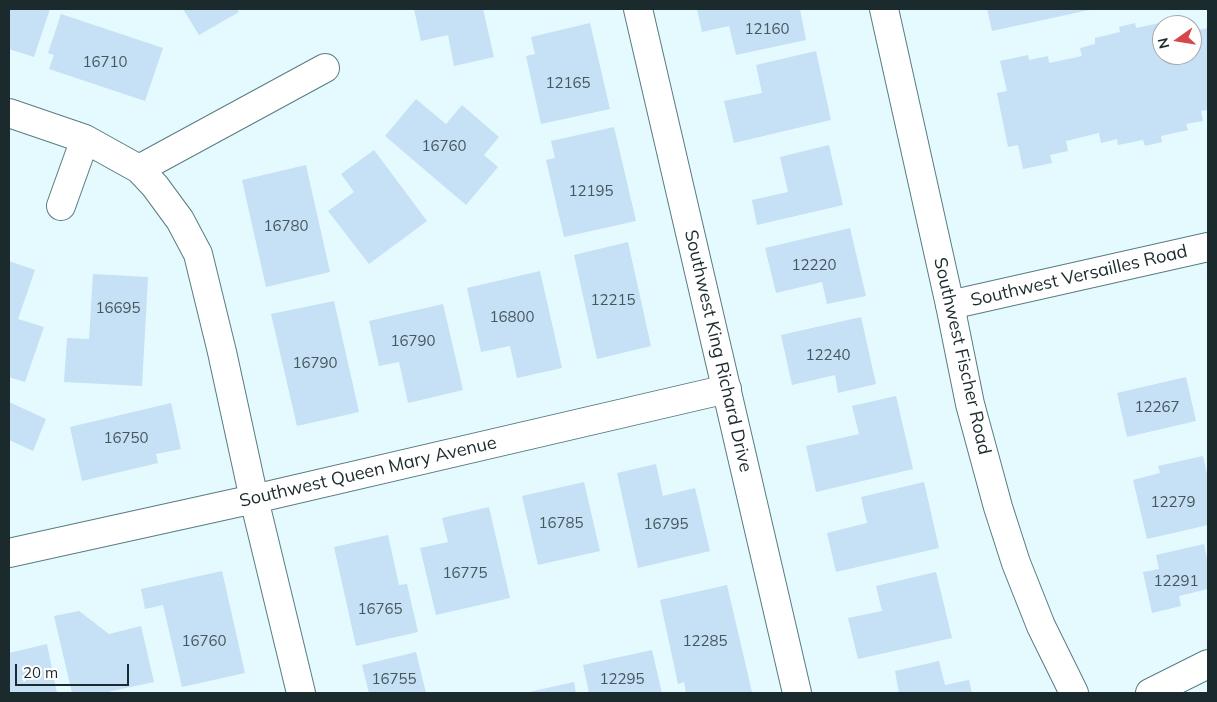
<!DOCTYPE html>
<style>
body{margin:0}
#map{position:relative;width:1217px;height:702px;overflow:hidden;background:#e4fafe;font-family:Mulish,sans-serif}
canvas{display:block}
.frame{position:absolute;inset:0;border:10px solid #1b2a2c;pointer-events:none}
.north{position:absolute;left:1152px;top:15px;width:50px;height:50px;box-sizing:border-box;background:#fff;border:1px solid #a4aaab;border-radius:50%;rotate:257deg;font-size:14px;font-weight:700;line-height:20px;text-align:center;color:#1b2a2c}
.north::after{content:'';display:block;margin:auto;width:18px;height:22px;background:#d6464c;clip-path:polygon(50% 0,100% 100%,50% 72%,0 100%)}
.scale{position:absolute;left:15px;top:664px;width:114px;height:22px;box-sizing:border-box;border:2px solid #1b2a2c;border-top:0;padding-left:6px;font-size:15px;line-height:18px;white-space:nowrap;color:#1b2a2c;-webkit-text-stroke:4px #fff;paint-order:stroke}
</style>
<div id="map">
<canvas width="1217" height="702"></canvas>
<div class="frame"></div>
<div class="north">N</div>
<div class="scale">20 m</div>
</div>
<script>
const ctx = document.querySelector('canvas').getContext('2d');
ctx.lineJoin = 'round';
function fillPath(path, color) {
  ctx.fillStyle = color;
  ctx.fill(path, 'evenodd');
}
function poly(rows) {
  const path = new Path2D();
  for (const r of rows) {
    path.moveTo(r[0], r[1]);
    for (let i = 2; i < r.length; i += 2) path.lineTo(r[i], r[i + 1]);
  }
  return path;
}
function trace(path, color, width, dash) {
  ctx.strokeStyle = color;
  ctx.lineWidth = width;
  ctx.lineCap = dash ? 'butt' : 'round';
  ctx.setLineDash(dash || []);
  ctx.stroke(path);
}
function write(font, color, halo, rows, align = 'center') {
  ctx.font = font + ' Mulish,sans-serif';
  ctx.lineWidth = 5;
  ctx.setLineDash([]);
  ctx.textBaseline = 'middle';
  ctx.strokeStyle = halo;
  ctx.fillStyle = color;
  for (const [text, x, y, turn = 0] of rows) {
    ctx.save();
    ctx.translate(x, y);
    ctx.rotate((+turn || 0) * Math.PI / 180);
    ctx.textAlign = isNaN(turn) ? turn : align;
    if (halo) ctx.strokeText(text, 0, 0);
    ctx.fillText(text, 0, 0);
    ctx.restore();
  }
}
const building = poly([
 [9,9,50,9,34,57,9,49],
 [183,9,237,9,239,12,199,35],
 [414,9,483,9,494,57,454,66,448,35,421,41],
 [697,9,800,9,806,40,736,55,729,26,702,32],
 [987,9,1089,9,1089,10,992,31],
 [61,14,163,48,145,101,49,69,54,55,48,53],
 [1164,22,1165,25,1162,25,1162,55,1192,55,1192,31,1208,28,1208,110,1201,111,1203,121,1186,124,1188,130,1161,136,1162,142,1145,146,1143,140,1118,145,1117,139,1101,143,1099,133,1066,141,1068,151,1050,155,1052,163,1023,169,1018,145,1008,147,997,93,1007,91,1000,61,1028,55,1029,60,1048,56,1049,63,1082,56,1080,48,1095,44,1095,38,1120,32,1119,27,1135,23,1136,28],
 [590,23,610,109,541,124,526,56,535,54,531,37],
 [816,51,831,120,734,143,724,101,762,93,756,65],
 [416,99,446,124,462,105,499,137,484,155,498,167,466,205,385,136],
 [614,127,636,221,564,237,546,160,555,158,551,141],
 [829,145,843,205,757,225,752,200,788,192,780,157],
 [374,150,427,221,369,264,328,211,354,192,341,174],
 [306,165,330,272,266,287,242,180],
 [850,228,866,296,827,304,822,282,776,293,765,248],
 [628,242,651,346,597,359,574,255],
 [9,261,35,270,18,319,44,327,25,382,9,377],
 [540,271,562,368,517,378,510,346,481,352,467,288],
 [93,274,148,277,142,386,64,382,67,338,89,339],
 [334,301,359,412,297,426,271,314],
 [443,304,463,390,408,403,399,362,379,366,369,321],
 [861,317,876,384,838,393,835,375,792,385,781,335],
 [1186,377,1196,421,1127,437,1117,393],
 [896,396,913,469,816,492,806,446,859,434,852,406],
 [9,402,46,419,33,451,9,440],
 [171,403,181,449,156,454,158,463,82,481,70,427],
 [1203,456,1208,478,1208,525,1147,539,1133,480,1160,473,1158,466],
 [656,464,663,496,695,488,710,551,638,568,617,473],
 [584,482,600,551,538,565,522,496],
 [924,482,939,548,836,572,827,533,867,523,861,497],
 [489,507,510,598,436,615,420,548,448,542,442,518],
 [388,535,399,585,407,584,418,632,356,646,334,547],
 [1204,544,1208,564,1208,589,1179,596,1181,606,1152,613,1143,572,1159,569,1156,555],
 [222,571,245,673,182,687,163,605,145,609,141,589],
 [936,572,952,638,858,659,848,618,882,611,876,586],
 [727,585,752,692,745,693,686,693,684,682,678,684,660,600],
 [79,611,109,634,141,626,154,682,103,693,72,693,54,616],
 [47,644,57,693,9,693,9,653],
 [652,650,662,693,589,693,583,665],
 [416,652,426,693,369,693,362,665],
 [939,661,945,685,969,680,972,693,899,693,895,671],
 [574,682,576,693,529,693,529,692]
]);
const minor = poly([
 [638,9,797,693],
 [9,113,85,139,139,169,155,186,180,220,198,254,222,352,254,499,301,693],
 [139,169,325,68],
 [61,206,85,139],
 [950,305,1208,247],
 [9,553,254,499,727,389],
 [1150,693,1208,664]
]);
const tertiary = poly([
 [884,9,950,305,970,404,998,507,1016,563,1041,626,1074,693]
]);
const numberNames = [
 ["12160",767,29],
 ["16710",105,62],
 ["12165",568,83],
 ["16760",444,146],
 ["12195",591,191],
 ["16780",286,226],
 ["12220",814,265],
 ["12215",613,300],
 ["16695",118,308],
 ["16800",512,317],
 ["16790",413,341],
 ["12240",828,355],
 ["16790",315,363],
 ["12267",1157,407],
 ["16750",126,438],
 ["12279",1173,502],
 ["16785",561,523],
 ["16795",666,524],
 ["16775",465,573],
 ["12291",1176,581],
 ["16765",380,609],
 ["16760",204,641],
 ["12285",705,641],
 ["16755",394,679],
 ["12295",622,679]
];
const streetNames = [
 ["Southwest Versailles Road",1079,276,-13],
 ["Southwest King Richard Drive",718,351,77],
 ["Southwest Fischer Road",962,356,77],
 ["Southwest Queen Mary Avenue",368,472,-13]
];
fillPath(building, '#c6e0f5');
trace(minor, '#597c81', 30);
trace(tertiary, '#597c81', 30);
trace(minor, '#fff', 28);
trace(tertiary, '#fff', 28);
write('15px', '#46585e', null, numberNames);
write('18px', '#1b2a2c', '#fff', streetNames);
</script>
